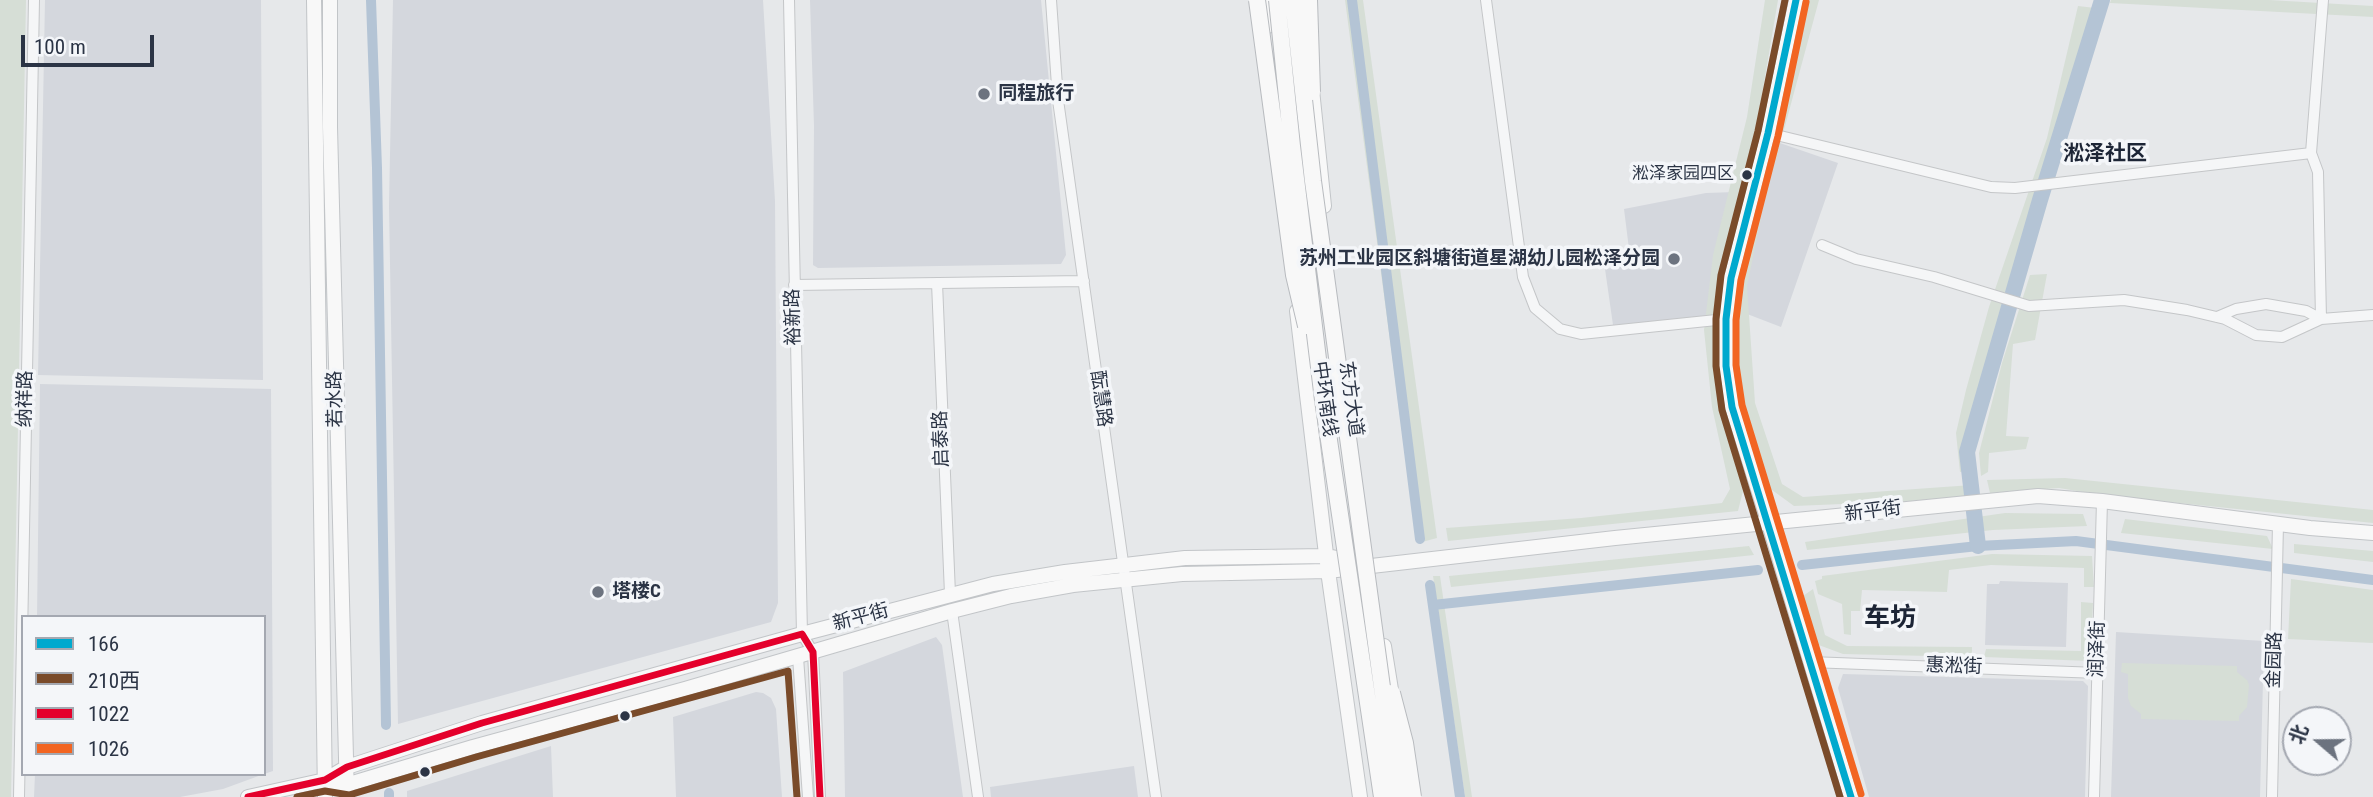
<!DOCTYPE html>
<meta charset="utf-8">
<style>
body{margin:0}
#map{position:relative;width:2373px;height:797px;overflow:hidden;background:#e6e8ea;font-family:"Roboto Condensed","Noto Sans SC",sans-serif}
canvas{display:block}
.legend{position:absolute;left:21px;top:615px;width:245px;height:161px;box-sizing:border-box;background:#f4f6f9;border:2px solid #a4a8b1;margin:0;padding:9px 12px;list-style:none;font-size:21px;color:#2b3445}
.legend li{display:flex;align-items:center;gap:14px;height:35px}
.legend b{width:35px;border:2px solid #a4a8b1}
.north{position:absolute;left:2282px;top:706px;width:70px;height:70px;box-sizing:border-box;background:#f4f6f9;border:2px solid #a4a8b1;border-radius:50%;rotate:290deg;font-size:19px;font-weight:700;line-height:28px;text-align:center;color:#2b3445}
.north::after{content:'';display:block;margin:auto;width:24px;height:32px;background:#6c737f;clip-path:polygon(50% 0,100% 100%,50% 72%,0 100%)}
.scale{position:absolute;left:21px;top:35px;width:133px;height:32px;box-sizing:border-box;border:4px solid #2b3445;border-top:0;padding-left:9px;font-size:21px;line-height:24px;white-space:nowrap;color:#2b3445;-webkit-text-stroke:5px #f4f6f9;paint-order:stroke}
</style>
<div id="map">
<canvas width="2373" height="797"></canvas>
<ul class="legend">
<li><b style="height:9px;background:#00a9ce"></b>166</li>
<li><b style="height:9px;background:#7a4b2a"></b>210西</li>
<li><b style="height:9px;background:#e4002b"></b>1022</li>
<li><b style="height:9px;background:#f26522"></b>1026</li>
</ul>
<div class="north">北</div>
<div class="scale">100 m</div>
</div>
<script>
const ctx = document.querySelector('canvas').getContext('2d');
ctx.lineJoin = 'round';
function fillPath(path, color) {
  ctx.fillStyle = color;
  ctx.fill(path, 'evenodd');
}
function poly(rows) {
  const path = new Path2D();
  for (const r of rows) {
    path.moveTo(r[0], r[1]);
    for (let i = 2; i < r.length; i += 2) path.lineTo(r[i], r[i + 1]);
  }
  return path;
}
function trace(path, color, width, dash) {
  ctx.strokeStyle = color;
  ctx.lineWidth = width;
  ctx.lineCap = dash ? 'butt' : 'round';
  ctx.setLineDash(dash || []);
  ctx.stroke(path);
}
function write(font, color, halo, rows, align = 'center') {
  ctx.font = font + ' "Roboto Condensed","Noto Sans SC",sans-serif';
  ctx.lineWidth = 7;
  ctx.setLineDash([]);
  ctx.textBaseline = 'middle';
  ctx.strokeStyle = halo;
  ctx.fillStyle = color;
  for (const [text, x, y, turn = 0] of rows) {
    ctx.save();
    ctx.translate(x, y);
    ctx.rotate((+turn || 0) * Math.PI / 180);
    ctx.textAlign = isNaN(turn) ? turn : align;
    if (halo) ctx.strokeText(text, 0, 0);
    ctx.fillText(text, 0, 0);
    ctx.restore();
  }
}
const built = poly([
 [45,0,261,0,263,380,38,375],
 [393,0,763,0,775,201,778,603,771,622,398,724,389,206],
 [810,0,1041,0,1066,255,1061,264,818,268,813,265,814,126],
 [1777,142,1838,163,1781,327,1742,312,1746,268],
 [1735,192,1710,316,1613,325,1605,269,1631,265,1624,209,1706,193],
 [40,384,271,389,273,771,264,774,264,617,37,617],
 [2000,581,2068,583,2066,647,1985,645,1987,584,1999,584],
 [2116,632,2264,641,2260,797,2111,797],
 [936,637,942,645,963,797,845,797,843,672],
 [1843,674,2083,681,2088,686,2085,797,1869,797,1838,688],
 [756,692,763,693,771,698,776,709,782,797,676,797,673,717],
 [551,746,553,797,407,797,407,791],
 [1134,766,1138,797,991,797,990,787],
 [35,774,264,774,223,789,180,797,34,797]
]);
const green = poly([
 [0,0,26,0,11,797,0,797],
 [1345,0,1363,0,1437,538,1422,542,1411,500],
 [1765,0,1778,0,1758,118,1724,257,1715,328,1720,392,1743,491,1738,511,1448,541,1446,528,1581,518,1722,503,1730,489,1712,407,1704,330,1713,255,1747,117],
 [1807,0,1819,0,1764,204,1747,286,1755,403,1782,484,1803,497,1972,485,1973,496,1939,500,1794,506,1768,487,1743,410,1734,340,1735,290,1749,225],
 [2111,0,2269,0,2373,6,2373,17,2110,3],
 [2078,6,2095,8,1969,442,1971,469,1960,472,1956,433,1966,390,1989,307,2047,138],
 [2047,274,2035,340,2013,344,2006,436,2029,437,2026,449,1989,453,1988,472,1981,476,1979,453,2002,363,2030,275],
 [2065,478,2373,510,2373,523,2101,495,2059,488,1990,493,1987,480],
 [2005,513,2083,514,2087,526,1993,530,1807,550,1805,542],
 [2125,519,2267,536,2273,549,2121,533],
 [2294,544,2373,551,2373,562,2294,553],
 [1749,546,1754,555,1451,587,1449,576],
 [1992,554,2092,556,2094,587,2084,587,2084,568,1991,565,1949,570,1947,592,1862,590,1860,611,1851,611,1851,635,1844,634,1842,604,1818,594,1815,581,1822,579,1822,576],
 [1433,576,1440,576,1472,797,1465,797],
 [2291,579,2373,590,2373,643,2288,639],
 [1813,589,1825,635,1847,646,1972,647,1972,657,1843,654,1816,644,1803,596],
 [2081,602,2093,603,2090,661,1984,657,1986,649,2081,651],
 [2122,663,2237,666,2237,672,2247,680,2249,685,2247,707,2239,716,2239,721,2141,719,2141,714,2131,706,2128,698,2128,674,2121,672]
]);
const canal = poly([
 [371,0,377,168,386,725],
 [1352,0,1420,539],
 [1802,565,1978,546,2076,541,2373,580],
 [1430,585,1460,797],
 [1433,605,1758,570],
 [389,793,389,797]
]);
const river = poly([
 [1978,546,1967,452,2040,200,2102,0]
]);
const minor = poly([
 [789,0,802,634,813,652,820,797],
 [1051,0,1058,100,1156,797],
 [1486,0,1523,277,1535,308,1560,329,1581,334,1726,319],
 [1768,133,1991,187,2015,188,2311,153,2323,0],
 [1822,245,1856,259,1934,277,2029,306,2124,300,2187,310,2225,319,2256,335,2282,337,2321,319,2373,315],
 [937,283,950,594],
 [794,285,1084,281],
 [2217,317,2236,309,2266,304,2306,311,2321,319,2318,172,2311,153],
 [952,611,978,797],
 [798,657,808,797],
 [1810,662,2098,673],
 [19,797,34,0],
 [2094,797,2102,501],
 [2272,797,2278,524]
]);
const major = poly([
 [314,0,325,797],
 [330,0,330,127,347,797],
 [1265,0,1268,26],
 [1796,0,1768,133,1731,278,1726,319,1726,366,1732,407,1769,524,1851,797],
 [1311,80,1324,206],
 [1297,311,1328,571,1360,797],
 [1384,646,1393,702],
 [325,780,346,785,473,747,685,689,952,611,1011,596,1073,585,1182,574,1328,571,1615,538,2038,496,2102,501,2310,528,2373,533],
 [248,797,325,780,347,767,482,723,802,634,993,584,1065,572,1185,558,1327,556,1357,562]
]);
const highwayBridge = poly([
 [1257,0,1294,275,1306,326],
 [1277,0,1292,146,1323,400,1382,797],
 [1293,0,1313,181,1397,797],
 [1309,0,1312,92],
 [1392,693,1405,743,1413,797]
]);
const bus1 = poly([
 [1796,0,1768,133,1731,278,1726,319,1726,366,1732,407,1851,797]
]);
const bus2 = poly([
 [1785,0,1758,131,1721,275,1716,319,1716,366,1722,410,1840,797],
 [297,797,325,791,349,795,476,757,788,671,797,797]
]);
const bus3 = poly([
 [248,797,325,780,347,767,482,723,802,634,813,652,820,797]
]);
const bus4 = poly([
 [1806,2,1778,136,1741,280,1736,320,1736,365,1742,405,1861,794]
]);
const markers = [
 [984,94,7,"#6c737f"],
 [1747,175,6,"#2b3445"],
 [1674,259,7,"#6c737f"],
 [598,592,7,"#6c737f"],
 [625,716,6,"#2b3445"],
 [425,772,6,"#2b3445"]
];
const busNames = [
 ["淞泽家园四区",1734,175]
];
const poiNames = [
 ["同程旅行",998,94],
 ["苏州工业园区斜塘街道星湖幼儿园松泽分园",1660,259,"right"],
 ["塔楼C",612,592]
];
const streetNames = [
 ["裕新路",794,317,-91],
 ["纳祥路",26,399,-89],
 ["若水路",336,399,-91],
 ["酝慧路",1100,399,82],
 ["中环南线",1324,399,82],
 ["东方大道",1350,399,82],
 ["启泰路",942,439,-92],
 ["新平街",1873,512,-7],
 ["新平街",861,618,-15],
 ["润泽街",2098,649,-88],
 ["金园路",2275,660,-88],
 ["惠淞街",1954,667,2]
];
const neighbourhoodNames = [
 ["淞泽社区",2105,155]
];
const districtNames = [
 ["车坊",1890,619]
];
fillPath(built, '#d4d7dd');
fillPath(green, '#d6ded6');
trace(canal, '#b4c4d5', 10);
trace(river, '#b4c4d5', 16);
trace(minor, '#c4c6c8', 12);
trace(major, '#c2c5c8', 16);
trace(minor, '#f5f6f7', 10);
trace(major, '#f8f8f8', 14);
trace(highwayBridge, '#b8bbbf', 18, []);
trace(highwayBridge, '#f8f8f8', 16);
trace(bus1, '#00a9ce', 7);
trace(bus2, '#7a4b2a', 7);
trace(bus3, '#e4002b', 7);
trace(bus4, '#f26522', 7);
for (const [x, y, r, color] of markers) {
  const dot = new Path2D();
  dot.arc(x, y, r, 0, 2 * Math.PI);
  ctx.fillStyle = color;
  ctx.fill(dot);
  trace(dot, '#f4f6f9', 2.5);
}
write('17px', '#2b3445', '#f4f6f9', busNames, 'right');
write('bold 19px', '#2b3445', '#f4f6f9', poiNames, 'left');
write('19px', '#2b3445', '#f4f6f9', streetNames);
write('bold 21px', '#1d2536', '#f4f6f9', neighbourhoodNames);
write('bold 26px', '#1d2536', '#f4f6f9', districtNames);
</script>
